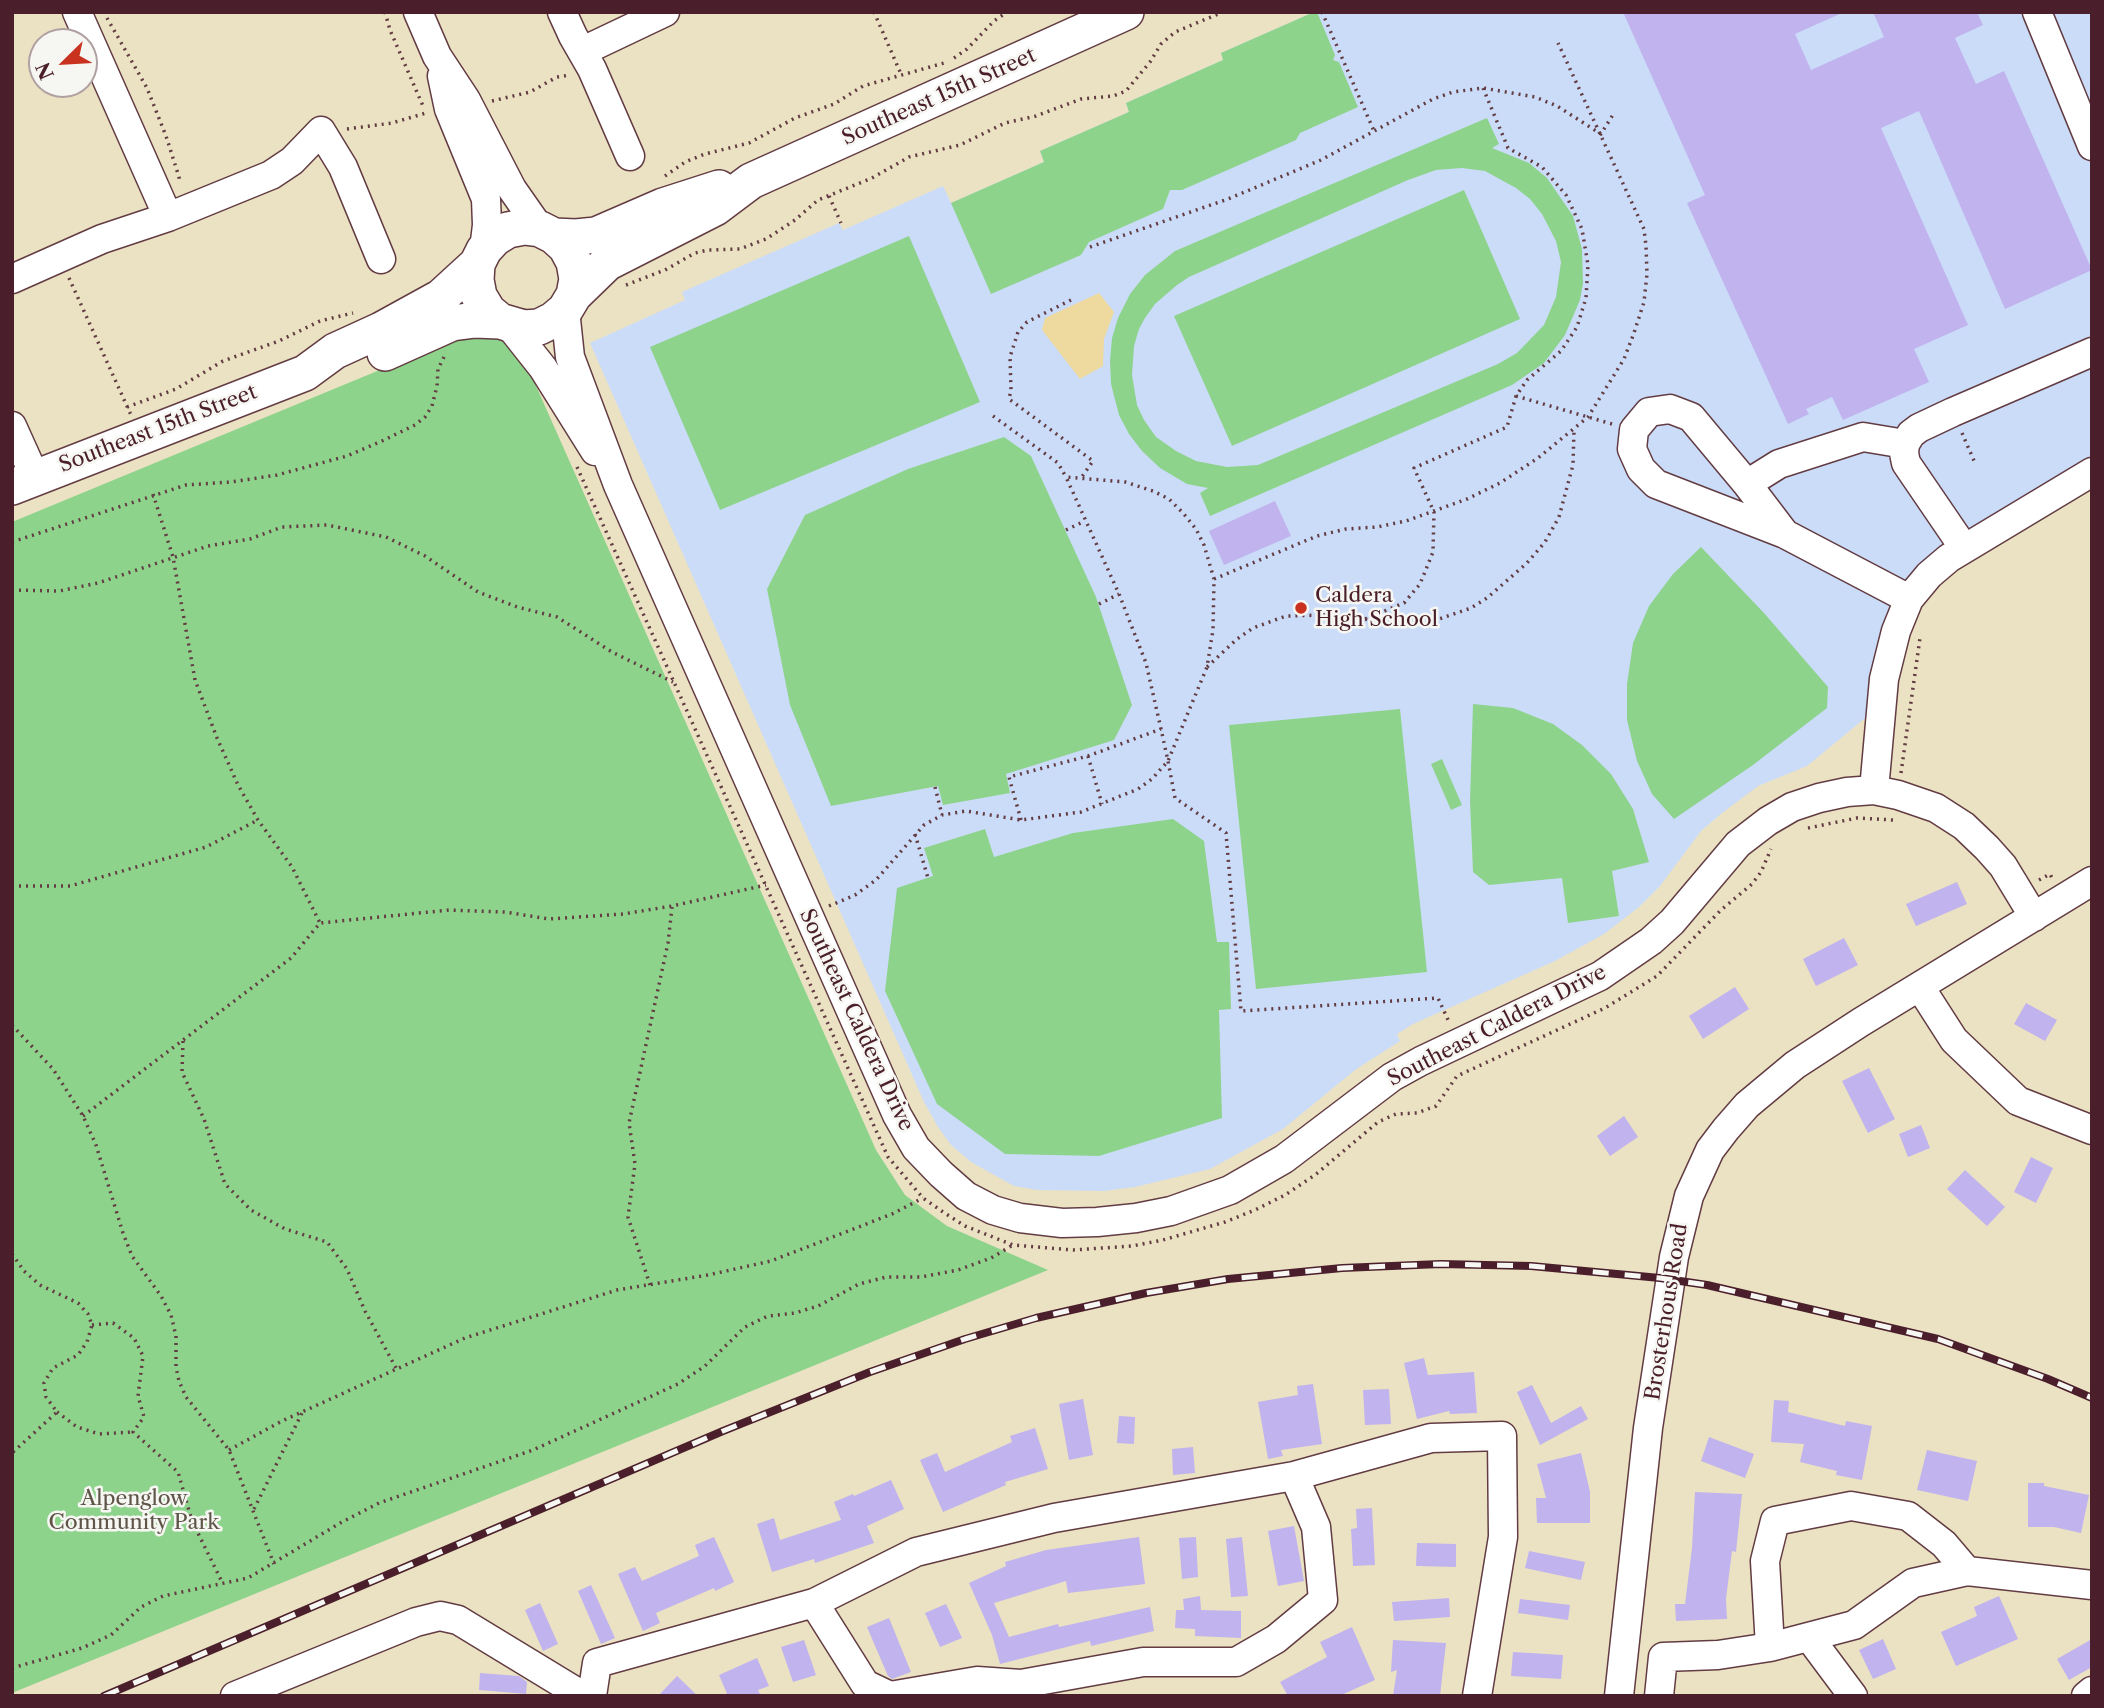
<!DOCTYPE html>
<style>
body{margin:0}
#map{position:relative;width:2104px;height:1708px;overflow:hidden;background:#ebe2c3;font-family:"Libre Caslon Text",serif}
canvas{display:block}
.frame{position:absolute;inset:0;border:14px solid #4a1f2b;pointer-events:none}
.north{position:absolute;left:28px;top:28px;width:70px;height:70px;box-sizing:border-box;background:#f6f6f2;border:2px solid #b1a0a2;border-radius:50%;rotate:246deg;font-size:19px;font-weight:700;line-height:28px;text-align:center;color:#4a1f2b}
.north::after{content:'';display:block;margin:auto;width:24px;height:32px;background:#c8321e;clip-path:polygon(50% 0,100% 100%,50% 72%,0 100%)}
</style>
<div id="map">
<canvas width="2104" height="1708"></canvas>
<div class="frame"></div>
<div class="north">N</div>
</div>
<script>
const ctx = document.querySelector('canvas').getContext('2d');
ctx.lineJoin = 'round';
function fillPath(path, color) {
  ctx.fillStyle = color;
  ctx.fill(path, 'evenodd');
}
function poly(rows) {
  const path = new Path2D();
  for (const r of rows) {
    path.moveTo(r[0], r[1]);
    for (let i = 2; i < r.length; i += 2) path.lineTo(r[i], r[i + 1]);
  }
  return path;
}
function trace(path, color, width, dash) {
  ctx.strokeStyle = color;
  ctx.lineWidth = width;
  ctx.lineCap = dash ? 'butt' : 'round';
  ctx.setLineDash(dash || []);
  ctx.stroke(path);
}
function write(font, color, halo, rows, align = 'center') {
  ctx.font = font + ' "Libre Caslon Text",serif';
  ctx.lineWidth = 5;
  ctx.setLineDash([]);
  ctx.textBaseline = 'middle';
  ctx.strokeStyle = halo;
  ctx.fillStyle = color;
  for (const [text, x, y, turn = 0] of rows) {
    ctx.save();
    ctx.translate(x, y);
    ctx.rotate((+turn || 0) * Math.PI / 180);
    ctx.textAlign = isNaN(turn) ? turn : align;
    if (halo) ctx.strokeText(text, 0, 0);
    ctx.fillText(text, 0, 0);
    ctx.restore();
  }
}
const built = poly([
 [1314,12,2092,12,2092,458,1937,554,1875,710,1807,766,1758,786,1722,813,1701,831,1660,886,1639,907,1604,934,1555,961,1413,1024,1397,1034,1400,1041,1355,1070,1283,1129,1210,1169,1135,1187,1104,1191,1037,1190,1014,1186,971,1162,951,1145,938,1127,924,1102,590,343,685,300,682,292,839,223,843,230,943,186,951,203,1044,162,1040,151,1129,112,1126,103,1223,60,1221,53]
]);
const green = poly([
 [1314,12,1317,12,1335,55,1333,60,1339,62,1358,107,1300,133,1296,140,1182,190,1170,190,1163,209,1089,242,1081,255,991,294,951,203,1044,162,1040,151,1129,112,1126,103,1223,60,1221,53],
 [1487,118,1499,144,1492,148,1529,163,1547,178,1573,216,1582,249,1583,283,1580,300,1565,335,1544,363,1512,385,1210,516,1200,493,1208,488,1187,484,1160,468,1142,451,1129,434,1119,415,1111,384,1110,361,1112,338,1118,318,1130,294,1145,275,1175,251],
 [1462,168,1485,171,1516,188,1530,199,1542,214,1556,241,1561,262,1556,297,1544,325,1517,353,1498,364,1258,465,1227,467,1196,461,1176,451,1156,437,1144,420,1137,405,1132,375,1134,346,1139,329,1145,318,1155,304,1177,285,1189,277,1408,180,1436,170],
 [1464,190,1520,319,1232,446,1174,316],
 [909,236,980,402,720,510,650,347],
 [512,332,876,1150,905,1195,947,1226,1048,1270,12,1693,12,522,462,336],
 [1004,437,1031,456,1096,597,1132,705,1114,740,1006,774,1010,793,943,805,938,786,831,806,790,705,767,589,805,515,908,469],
 [1701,547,1764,613,1828,687,1827,708,1753,765,1674,819,1652,794,1637,761,1627,720,1627,684,1633,643,1649,606,1673,574],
 [1473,704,1513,708,1553,724,1582,745,1611,774,1633,809,1649,862,1612,871,1619,916,1568,923,1562,878,1489,885,1473,872,1470,801],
 [1400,709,1427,972,1256,989,1229,725],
 [1442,759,1462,805,1451,810,1431,764],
 [1173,819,1204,841,1217,942,1229,942,1231,1009,1219,1010,1222,1118,1099,1156,1005,1154,937,1104,885,991,897,888,933,876,924,848,985,829,994,857,1073,833]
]);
const sand = poly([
 [1099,293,1114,312,1104,339,1103,366,1080,379,1042,330,1045,318]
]);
const building = poly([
 [1623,12,1844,12,1795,34,1811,70,1884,37,1873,12,1977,12,1983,25,1955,38,1976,84,2004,71,2092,270,2005,309,1919,111,1881,128,1968,325,1914,349,1929,382,1843,420,1832,397,1806,409,1809,414,1788,424,1687,203,1705,195],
 [1275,501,1291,536,1224,565,1209,531],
 [1957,882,1967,904,1916,926,1906,904],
 [1844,938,1858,965,1816,986,1803,959],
 [1735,987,1749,1009,1703,1039,1689,1016],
 [2026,1003,2057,1020,2045,1041,2014,1024],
 [1869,1068,1895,1119,1868,1133,1842,1081],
 [1624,1116,1638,1137,1610,1156,1597,1136],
 [1921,1125,1930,1148,1908,1157,1899,1134],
 [2031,1157,2053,1168,2036,1203,2014,1192],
 [1965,1170,2005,1207,1987,1226,1947,1189],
 [1424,1358,1428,1375,1474,1372,1477,1413,1450,1414,1449,1411,1417,1419,1404,1363],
 [1313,1384,1322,1444,1281,1450,1283,1456,1268,1459,1258,1402,1298,1395,1297,1386],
 [1532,1385,1551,1423,1581,1406,1588,1419,1540,1445,1517,1392],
 [1389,1389,1391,1424,1365,1425,1363,1390],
 [1083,1399,1093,1455,1069,1460,1059,1404],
 [1774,1400,1789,1401,1788,1412,1845,1426,1846,1421,1872,1426,1862,1480,1836,1475,1837,1471,1800,1462,1804,1444,1771,1442],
 [1119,1416,1135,1417,1134,1444,1117,1443],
 [1035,1428,1048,1469,1005,1482,1006,1485,943,1512,920,1460,937,1453,945,1472,1012,1442,1010,1436],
 [1709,1437,1754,1454,1745,1478,1701,1461],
 [1193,1447,1195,1473,1173,1475,1172,1449],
 [1927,1450,1977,1461,1968,1501,1917,1490],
 [1581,1453,1590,1492,1590,1523,1537,1523,1536,1498,1546,1498,1537,1464],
 [891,1480,904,1509,867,1526,874,1543,815,1563,814,1559,772,1572,757,1524,774,1518,780,1540,841,1520,834,1502,853,1494,854,1496],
 [2028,1483,2044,1483,2044,1486,2089,1495,2081,1533,2054,1527,2028,1527],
 [1695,1492,1742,1494,1736,1552,1732,1551,1726,1599,1727,1619,1676,1621,1675,1604,1685,1604,1692,1548],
 [1372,1508,1375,1565,1353,1566,1351,1529,1357,1528,1356,1509],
 [1294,1526,1304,1581,1278,1586,1268,1531],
 [714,1537,734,1582,715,1591,714,1588,656,1613,660,1623,643,1631,618,1574,635,1567,642,1581,699,1556,695,1545],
 [1139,1537,1145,1584,1068,1593,1066,1581,994,1603,1009,1637,1058,1624,1059,1627,1150,1607,1154,1631,1091,1646,1090,1641,1000,1664,992,1635,969,1583,1006,1566,1005,1562,1046,1550],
 [1196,1537,1198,1577,1182,1579,1179,1538],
 [1242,1537,1248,1596,1231,1597,1226,1539],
 [1417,1543,1456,1544,1456,1567,1416,1566],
 [1529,1551,1585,1562,1581,1580,1525,1568],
 [591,1585,615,1638,601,1644,578,1591],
 [1200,1596,1201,1610,1241,1611,1241,1638,1195,1636,1195,1629,1175,1628,1176,1610,1184,1610,1183,1599],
 [1999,1596,2018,1639,1956,1666,1941,1632,1977,1616,1974,1607],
 [1449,1598,1450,1617,1394,1621,1392,1602],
 [1520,1599,1570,1605,1568,1620,1518,1613],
 [540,1603,558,1644,543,1651,525,1610],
 [946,1604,962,1638,940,1647,925,1613],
 [889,1618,911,1672,892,1679,888,1676,867,1627],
 [1352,1627,1375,1680,1339,1696,1288,1696,1280,1682,1327,1657,1320,1642],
 [1883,1639,1896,1669,1873,1679,1859,1650],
 [2092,1639,2092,1667,2069,1680,2057,1659],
 [804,1640,816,1675,793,1682,781,1647],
 [1393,1640,1446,1643,1440,1696,1393,1696,1397,1670,1391,1672],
 [1513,1652,1563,1655,1561,1679,1511,1676],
 [757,1658,769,1686,758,1690,761,1696,728,1696,719,1675],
 [480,1673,519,1676,527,1682,526,1694,479,1690],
 [677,1676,698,1696,658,1696]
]);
const path = poly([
 [385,12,390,30,423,106],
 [874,12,901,74],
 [1322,12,1374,131],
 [107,18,147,88,166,136,179,177,179,182],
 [954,58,967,49,994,21,1007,12],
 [492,101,530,92,557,77,570,75],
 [347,129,392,123,426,113],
 [665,176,685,162,705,154,749,143,795,118,834,104,863,86,944,63],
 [829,196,841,223],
 [1090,247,1228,199,1321,160,1433,99,1453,92,1483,88,1535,97,1557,106,1601,134,1614,113],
 [69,278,131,415],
 [626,285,665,270,695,253,708,250,740,249,766,239,795,220,818,200,872,178,909,157,960,145,1005,123,1036,116,1081,99,1113,96,1126,91,1150,62,1161,44,1175,32,1223,12],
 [1071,300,1027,322,1018,332,1010,357,1011,390,1009,399,1093,461,1081,478],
 [1516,396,1612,424],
 [127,407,176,389,223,361,279,341,320,321,353,313],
 [993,416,1058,463,1066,477],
 [1962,433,1975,463],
 [577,467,888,1157,923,1198,943,1212,965,1226,1013,1245,1073,1250,1132,1246,1163,1240,1225,1222,1255,1210,1285,1195,1315,1175,1378,1122,1396,1114,1417,1113,1436,1106,1457,1076,1605,1008,1657,976,1721,910,1752,884,1761,872,1771,849],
 [153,494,173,557,195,680,217,738,238,785,258,820,292,867,320,923],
 [1066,530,1085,521],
 [12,542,186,485,231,482,277,475,347,456,382,441,415,425,425,417,432,406,437,386,438,369,444,357],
 [1214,579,1317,536,1346,529,1377,527,1406,521,1467,499,1500,483,1538,458,1588,417,1624,359,1634,333,1644,302,1647,274,1646,246,1644,229,1558,43],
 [12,590,59,591,98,583,208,546,250,539,282,527,327,525,386,537,425,556,478,592,517,607,557,617,612,652,673,682],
 [1099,604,1119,594],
 [1365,619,1404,603,1420,584,1433,552,1434,512,1414,468,1507,427,1516,396,1527,380,1561,351,1577,327,1586,298,1588,265,1582,229,1566,195,1542,167,1508,148,1483,88],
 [1207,667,1237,639,1253,628,1286,616,1326,615,1365,619,1388,625,1419,626,1471,608,1487,598,1527,563,1545,542,1559,517,1573,465,1574,430],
 [1088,756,1102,804],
 [1901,773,1920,638],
 [935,787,942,815],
 [1021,820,1009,777,1088,756,1161,729],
 [1808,828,1857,818,1893,820],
 [915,834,928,878],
 [2039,880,2050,874,2052,878],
 [12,886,70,886,206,847,258,820],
 [829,906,855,895,876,880,924,825,942,815,966,811,1021,820,1081,812,1138,789,1152,779,1168,761,1207,667,1213,630,1214,579,1204,545,1196,529,1183,513,1169,499,1153,491,1125,482,1066,477,1119,594,1146,663,1161,729,1168,761,1175,798,1226,833,1241,1011,1438,998,1449,1022],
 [12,1025,53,1069,83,1116,96,1145,123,1233,132,1256,161,1296,171,1315,176,1336,176,1367,179,1381,186,1397,229,1450,274,1564],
 [183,1041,182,1072,204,1119,225,1184,251,1210,285,1229,327,1242,347,1269,365,1311,396,1368],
 [83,1116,291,958,320,923,449,910,505,912,549,919,623,914,672,906,766,885],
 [12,1254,24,1271,40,1285,78,1303,88,1314,92,1325,87,1342,78,1355,53,1368,44,1383,46,1397,57,1412,12,1453],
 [650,1285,628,1217,635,1164,629,1123,668,943,672,907],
 [92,1325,113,1323,134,1338,143,1356,138,1396,144,1417,133,1432,178,1472,192,1521,223,1584],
 [57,1412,77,1427,99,1434,133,1432],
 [229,1450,282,1421,465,1338,617,1290,708,1275,771,1261,892,1214,923,1198],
 [254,1509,303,1411],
 [12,1668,82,1648,111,1635,141,1607,163,1596,248,1578,342,1522,379,1503,533,1450,678,1384,705,1366,745,1327,768,1316,795,1313,818,1306,859,1284,886,1277,921,1277,958,1270,991,1258,1013,1245]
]);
const minor = poly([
 [77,12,168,217],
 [418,12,437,56,466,100,512,189,540,229],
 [562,12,573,36,592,69,630,156],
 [2037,12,2092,146],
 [583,51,665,12],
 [442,76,449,109,486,199,487,225,484,250],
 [12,279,102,239,168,217,271,175,292,161,321,131,343,167,381,259],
 [565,310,570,357,618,485,897,1115,916,1148,941,1174,966,1196,993,1210,1020,1218,1062,1223,1097,1222,1136,1218,1171,1211,1230,1190,1284,1159,1392,1077,1421,1061,1600,976,1651,941,1672,922,1738,844,1768,821,1792,807,1819,798,1847,792,1874,790,1898,795,1936,808,1964,826,1987,848,2003,866,2034,917],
 [509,325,543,368,595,451],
 [12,426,35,477],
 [1747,484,1779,464,1863,437,1905,444],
 [1785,534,1747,484,1691,417,1670,409,1649,412,1634,430,1632,449,1641,469,1656,484,1785,534,1909,599],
 [1964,548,1906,463,1904,453,1905,444,1911,434,1919,428,1953,412,2092,352],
 [1874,790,1884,679,1896,631,1909,599,1929,575,1949,558,2092,472],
 [1920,987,1954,1040,2018,1101,2092,1130],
 [814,1603,865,1684,890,1696,977,1681,1021,1684,1143,1662,1236,1662,1276,1639,1323,1600,1316,1527,1294,1476],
 [1809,1637,1853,1696],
 [1770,1647,1765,1561,1775,1521,1851,1506,1908,1516,1944,1544,1967,1571],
 [235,1696,416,1622,440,1616,458,1620,583,1696],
 [592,1696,597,1663,814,1603,916,1552,1054,1518,1294,1476,1431,1438,1502,1436,1503,1537,1477,1696],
 [1619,1696,1648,1428,1674,1257,1689,1196,1710,1150,1726,1129,1747,1105,1795,1065,1861,1022,2092,881],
 [1659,1696,1663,1657,1718,1655,1770,1647,1854,1625,1913,1583,1967,1571,2092,1585],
 [2086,1696,2092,1691]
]);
const major = poly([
 [554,236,566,247,574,262,577,279,574,295,565,310,553,320,539,327,524,328,500,321,488,311,479,296,476,280,477,264,484,250,495,238,508,230,524,227,540,229,554,236,576,237,596,235,663,206,719,188],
 [574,295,607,263,715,208,751,181,1126,12],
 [385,353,452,323,475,320,500,321],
 [12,487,305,373,335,351,381,330,441,297,477,264]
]);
const rail = poly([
 [104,1696,723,1431,870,1372,965,1339,1036,1318,1146,1293,1228,1279,1342,1268,1441,1264,1531,1266,1660,1278,1707,1285,1938,1339,2048,1379,2092,1398]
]);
const markers = [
 [1301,608,7,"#c8321e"]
];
const streetNames = [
 ["Southeast 15th Street",939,97,-24],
 ["Southeast 15th Street",158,429,-21],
 ["Southeast Caldera Drive",856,1020,65],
 ["Southeast Caldera Drive",1497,1026,-27],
 ["Brosterhous Road",1667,1312,-81]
];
const poiNames = [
 ["Caldera",1315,596],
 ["High School",1315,620]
];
const parkNames = [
 ["Alpenglow",134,1499],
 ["Community Park",134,1523]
];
fillPath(built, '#cbdcf9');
fillPath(green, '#8ed38c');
fillPath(sand, '#eeda9e');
fillPath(building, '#c0b3ee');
trace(minor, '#623c42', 31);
trace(major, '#623c42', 38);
trace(path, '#623c42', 3.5, [2, 5]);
trace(minor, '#fff', 28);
trace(major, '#fff', 35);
trace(rail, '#4a1f2b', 8);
trace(rail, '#f6f6f2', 5, [16]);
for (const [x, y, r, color] of markers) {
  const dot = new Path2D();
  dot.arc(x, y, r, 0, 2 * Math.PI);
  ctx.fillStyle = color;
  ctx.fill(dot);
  trace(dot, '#f6f6f2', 2.5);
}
write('21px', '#4a1f2b', '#f6f6f2', streetNames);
write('21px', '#4a1f2b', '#f6f6f2', poiNames, 'left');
write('21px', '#5e5548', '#f6f6f2', parkNames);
</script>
